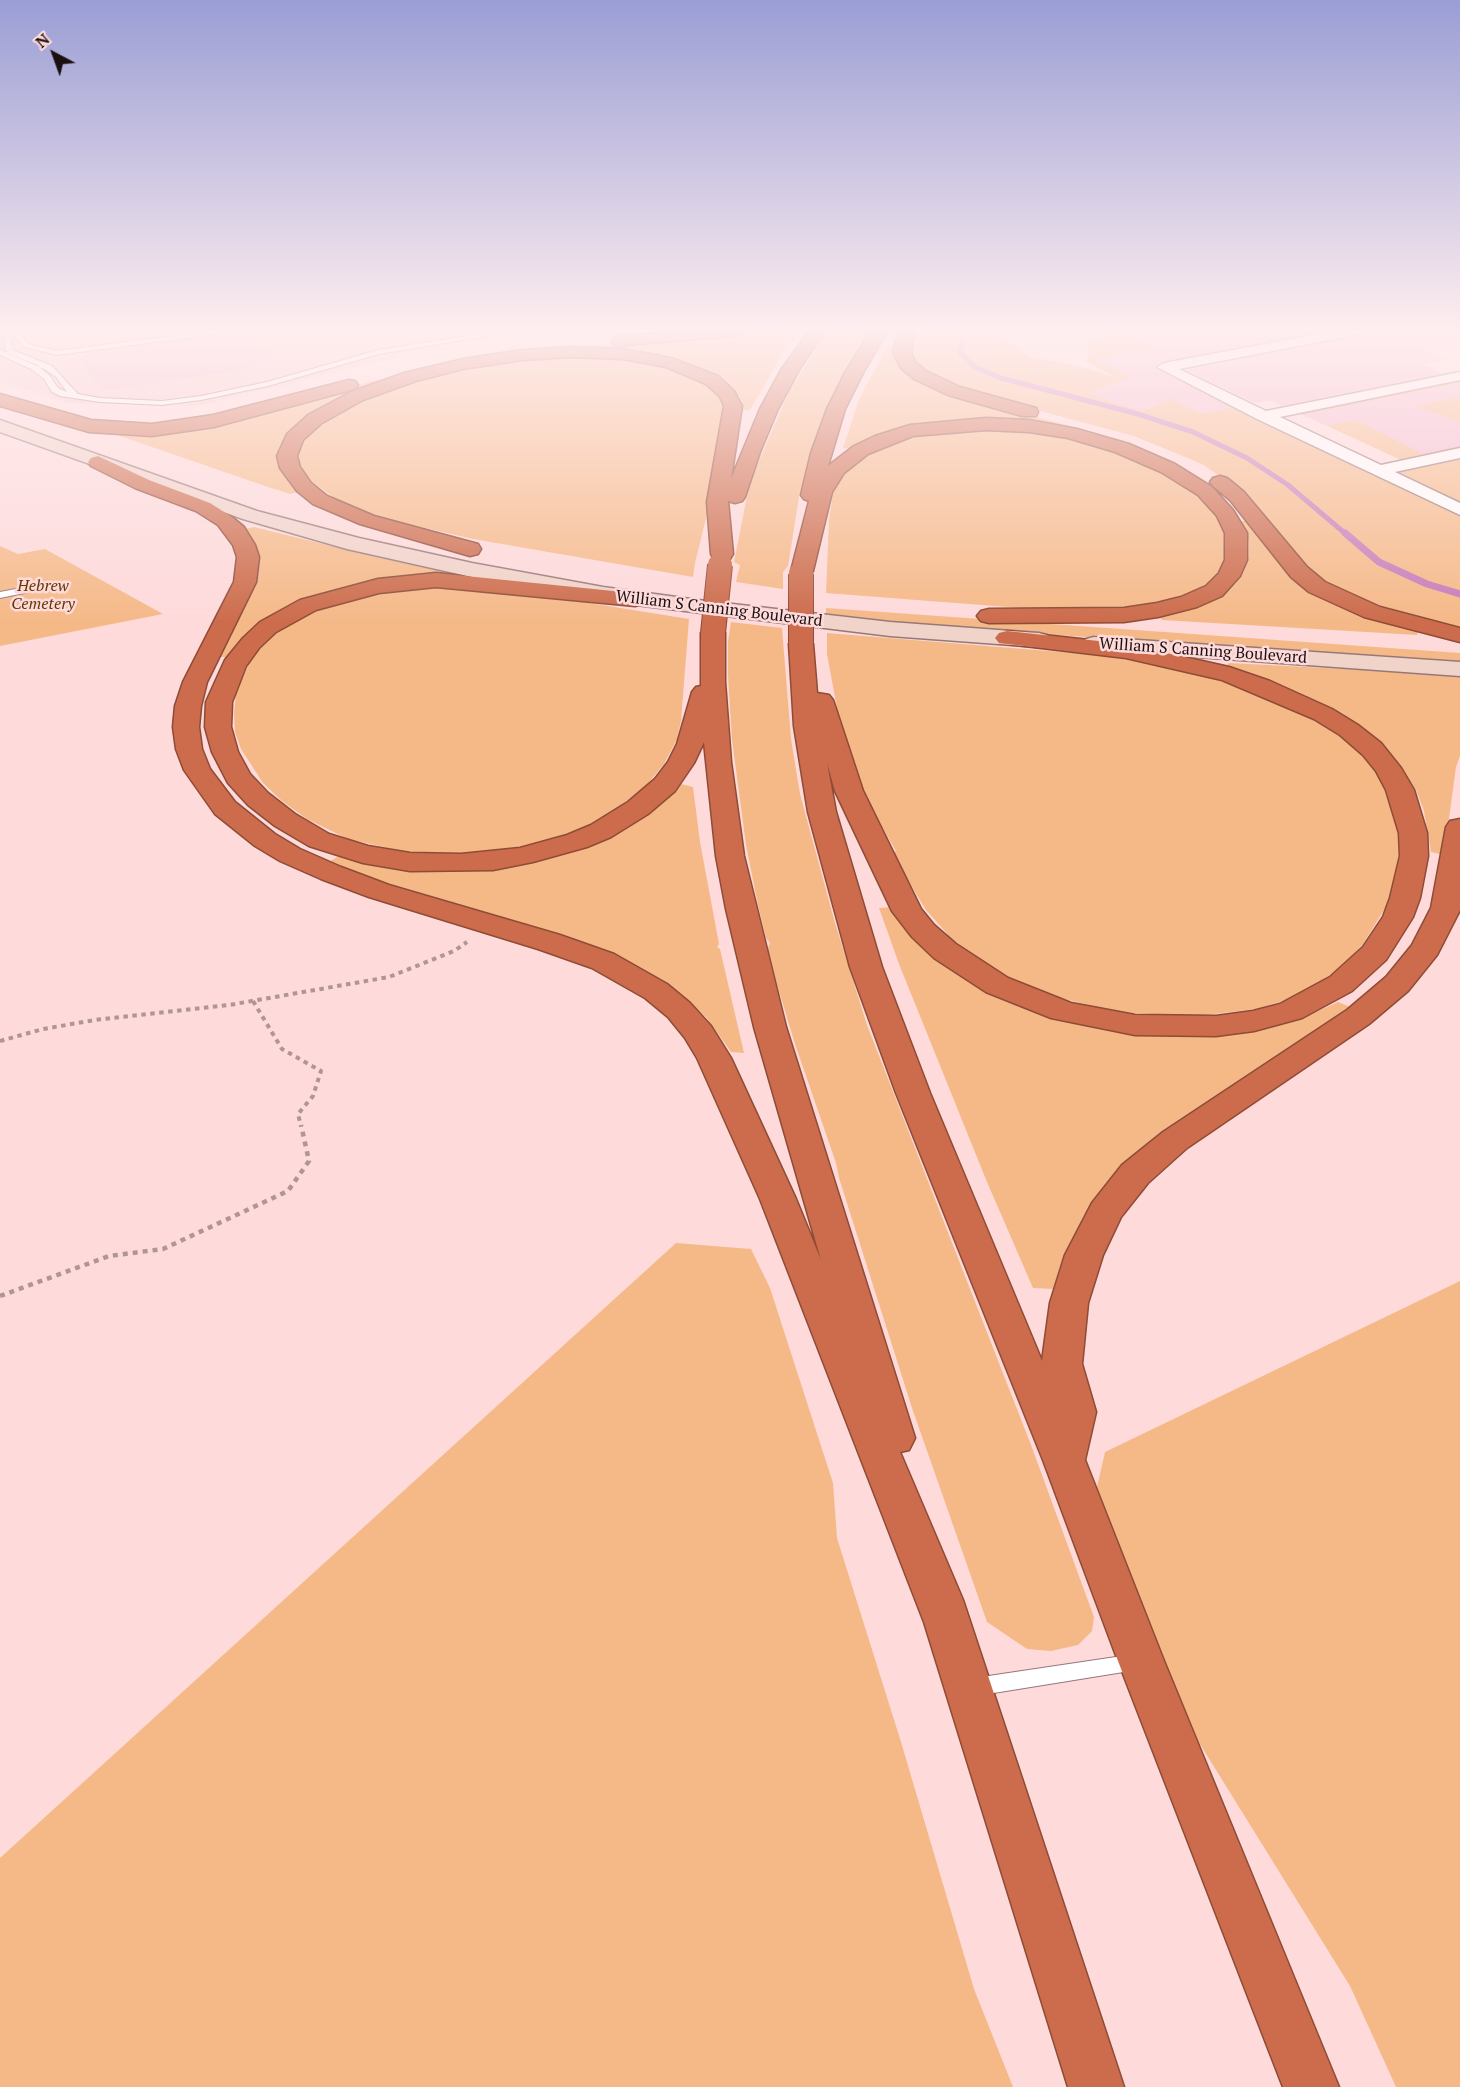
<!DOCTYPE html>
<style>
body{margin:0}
#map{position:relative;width:1460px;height:2087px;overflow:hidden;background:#fedadb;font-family:"PT Serif",serif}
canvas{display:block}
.north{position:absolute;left:24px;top:24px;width:60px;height:60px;-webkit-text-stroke:4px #fedadb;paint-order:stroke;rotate:319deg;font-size:16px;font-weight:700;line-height:24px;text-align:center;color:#1b1010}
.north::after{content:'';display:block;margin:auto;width:21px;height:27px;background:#1b1010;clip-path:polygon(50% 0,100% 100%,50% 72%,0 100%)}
</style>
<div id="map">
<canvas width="1460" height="2087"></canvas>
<div class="north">N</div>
</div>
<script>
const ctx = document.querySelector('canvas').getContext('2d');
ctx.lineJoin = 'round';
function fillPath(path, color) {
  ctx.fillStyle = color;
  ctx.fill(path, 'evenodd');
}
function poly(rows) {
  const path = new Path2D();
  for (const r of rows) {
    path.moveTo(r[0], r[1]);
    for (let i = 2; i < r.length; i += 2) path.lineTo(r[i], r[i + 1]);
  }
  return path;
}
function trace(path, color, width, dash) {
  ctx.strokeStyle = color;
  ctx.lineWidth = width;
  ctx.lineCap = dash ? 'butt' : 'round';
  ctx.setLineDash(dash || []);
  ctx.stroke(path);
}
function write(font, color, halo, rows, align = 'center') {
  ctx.font = font + ' "PT Serif",serif';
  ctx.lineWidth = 5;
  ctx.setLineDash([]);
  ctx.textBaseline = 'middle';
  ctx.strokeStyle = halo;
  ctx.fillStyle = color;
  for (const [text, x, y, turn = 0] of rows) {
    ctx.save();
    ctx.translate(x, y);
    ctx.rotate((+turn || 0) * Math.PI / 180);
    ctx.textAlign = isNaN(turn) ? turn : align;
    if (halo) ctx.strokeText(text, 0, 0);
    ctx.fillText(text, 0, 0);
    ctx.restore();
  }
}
const built = poly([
 [0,330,604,330,463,341,199,406,68,403,0,382]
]);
const green = poly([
 [755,330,800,330,783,353,750,410,743,410,742,401,735,391,724,381,685,363,658,356,560,349,559,347,692,338],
 [828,330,872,330,848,365,832,396,808,463,799,497,788,566,783,572,783,589,736,582,740,565,734,562,747,496,758,463,789,392],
 [924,330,983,330,1003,338,1031,357,1078,366,1114,377,1087,362,1089,341,1107,337,1097,330,1342,330,1160,362,1155,365,1155,368,1460,516,1460,629,1361,602,1314,576,1251,498,1202,464,1134,436,969,392,930,375,918,363,911,353,915,334],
 [888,345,895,345,894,353,964,398,1074,427,1071,429,978,421,850,449,843,448,859,400],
 [553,355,646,360,701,379,720,393,725,406,714,486,695,563,693,577,473,539,395,521,370,514,337,500,311,481,302,468,299,459,300,445,313,428,376,393,447,371],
 [380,379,385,381,289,433,278,453,280,464,298,492,290,494,265,486,117,435,232,420],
 [1460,380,1460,448,1401,460,1299,413],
 [948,429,1035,430,1105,446,1174,476,1203,498,1221,522,1226,537,1227,552,1221,569,1206,584,1192,593,1171,601,1124,610,1047,610,826,593,829,521,833,491,838,480,849,468,873,450,906,437],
 [1460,458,1460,504,1395,473,1396,472],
 [1241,521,1250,521,1284,566,1418,631,1417,635,1162,620,1158,615,1217,597,1236,583,1244,571,1249,557,1249,542],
 [254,527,372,556,445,572,441,576,339,590,228,657,219,657,258,574,258,562,245,529],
 [0,546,18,554,45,549,163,614,0,646],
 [439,584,540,595,689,619,681,721,677,739,664,764,646,786,606,817,579,830,519,847,453,854,411,853,348,839,307,819,282,801,263,783,241,749,235,732,234,713,236,693,249,664,260,648,281,628,301,615,352,596],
 [826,608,1460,653,1460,663,914,625,826,616],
 [731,622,782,628,791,739,800,794,835,923,867,1025,1031,1445,1094,1617,1092,1631,1078,1645,1051,1651,1027,1649,987,1622,912,1408,839,1178,836,1163,795,1044,776,981,768,948,770,943,766,938,758,905,746,845,732,740,728,676,728,641],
 [827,633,1098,655,1142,661,1201,672,1296,706,1353,743,1384,781,1398,820,1401,855,1390,900,1363,944,1342,966,1319,983,1290,999,1256,1009,1197,1016,1131,1013,1095,1007,1047,994,1016,982,991,968,951,938,926,910,892,854,896,851,869,804,842,735,827,654],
 [1229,663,1460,675,1460,756,1456,767,1444,855,1431,852,1424,811,1416,790,1398,763,1380,743,1333,710,1279,685,1226,666],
 [681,784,693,787,700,842,719,944,717,947,720,949,744,1053,731,1052,706,1017,666,983,614,953,563,935,374,879,329,862,339,856,380,865,533,861,563,854,612,836,646,815],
 [892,907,928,948,1134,1033,1172,1036,1239,1033,1264,1029,1305,1017,1338,1002,1350,1007,1159,1133,1129,1159,1105,1185,1083,1217,1060,1266,1053,1289,1033,1288,987,1182,899,964,879,908],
 [676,1243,751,1249,770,1288,833,1483,837,1538,901,1742,974,1989,1013,2087,0,2087,0,1858],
 [1460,1281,1460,2087,1396,2087,1350,1986,1154,1670,1104,1528,1097,1487,1105,1452]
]);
const streamFar1 = poly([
 [964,330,960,353,975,367,1001,378,1138,414,1193,432,1247,458,1288,485,1347,535]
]);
const stream = poly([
 [1345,533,1379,562,1427,584,1460,594]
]);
const building = poly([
 [1117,330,1284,330,1299,335,1163,361,1156,365,1156,369,1231,408,1201,414,1171,399,1142,412,1087,393,1132,378,1096,359,1156,349],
 [1389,330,1460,330,1460,342,1422,349,1448,359,1426,364,1441,374,1282,406,1270,400,1255,403,1186,370],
 [253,334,279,361,247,365,249,369,102,391,77,356,187,340,220,337,221,339],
 [1460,383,1460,397,1415,406,1460,423,1460,446,1423,454,1356,420,1327,426,1302,415]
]);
const pathFar1 = poly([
 [253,1001,282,1049,321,1071,313,1096,298,1114,301,1126],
 [0,1041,43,1029,95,1020,229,1005,389,977,454,951,467,942]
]);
const path = poly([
 [0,1296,109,1256,163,1249,288,1191,309,1161,301,1125]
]);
const service = poly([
 [10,330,17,330,28,344,57,351,218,330,235,330,232,332,57,355,24,347,14,335,10,342,13,350,52,366,78,394,100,398,162,401,201,396,267,382,378,350,507,330,522,330,379,354,268,386,201,400,162,405,100,402,60,396,52,392,44,379,31,369,0,355,0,350,37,365,50,376,58,388,67,392,56,377,46,370,7,353,4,342,10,330],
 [46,583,51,586,49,588,0,598,0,592,46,583],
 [1136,1654,1143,1656,1146,1662,1143,1668,1136,1670,975,1696,968,1693,965,1687,968,1681,975,1678,1136,1654]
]);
const minor = poly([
 [1014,330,1032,330,1025,334,1016,333,1014,330],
 [1340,330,1368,330,1361,334,1179,369,1266,411,1460,372,1460,380,1280,417,1381,465,1460,448,1460,458,1395,472,1460,503,1460,515,1257,419,1157,367,1164,363,1340,330]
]);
const secondary = poly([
 [0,420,257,511,359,538,472,563,603,587,706,601,890,622,1039,633,1047,635,1051,640,1047,645,1039,647,890,636,603,601,472,577,347,549,243,519,0,432,0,420],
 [1094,637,1460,662,1460,676,1086,649,1082,644,1086,639,1094,637]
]);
const motorway = poly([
 [687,330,747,330,739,335,621,346,615,345,612,341,615,337,621,336,687,330],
 [810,330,826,330,799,370,778,409,760,452,745,497,742,501,735,503,728,501,733,554,730,559,722,561,714,559,711,554,707,502,724,406,720,397,706,384,666,367,623,359,571,357,522,360,463,369,416,381,363,400,322,423,303,440,297,456,300,467,311,483,327,496,374,516,478,544,481,549,478,554,470,556,360,524,313,504,297,491,280,468,277,456,287,434,308,415,351,392,404,373,463,359,522,350,571,347,623,349,671,358,718,376,734,391,742,406,731,479,760,409,781,370,810,330],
 [872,330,888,330,864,371,845,409,828,466,854,446,875,436,910,425,986,418,1029,420,1077,429,1129,444,1175,464,1212,487,1233,510,1247,533,1247,560,1240,576,1222,596,1197,607,1158,617,1124,622,989,623,981,621,977,616,981,611,989,609,1124,608,1157,603,1181,597,1206,586,1219,573,1225,560,1225,533,1217,516,1198,495,1161,472,1115,452,1068,438,1029,432,986,430,913,436,868,454,844,473,832,492,813,571,810,576,802,578,794,576,791,571,809,501,804,499,801,495,811,453,827,409,846,371,872,330],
 [899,330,915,330,911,352,915,362,926,371,960,387,1036,408,1038,412,1036,416,1022,416,948,395,914,379,901,368,893,352,899,330],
 [349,380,355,381,358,385,355,389,214,427,152,436,89,432,0,406,0,394,91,420,152,424,213,415,349,380],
 [98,456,149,480,210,503,232,517,244,527,255,545,259,557,256,582,207,682,201,706,199,727,202,749,210,769,235,802,275,834,300,849,341,867,389,885,560,935,614,954,667,984,690,1003,711,1026,731,1058,796,1199,821,1260,754,1027,726,909,716,856,704,742,694,763,675,791,648,814,611,837,587,847,533,862,493,870,410,871,363,863,309,846,275,826,248,805,228,783,212,752,205,727,206,702,225,660,243,638,260,622,300,600,378,579,436,573,643,594,646,599,643,604,635,606,436,587,379,593,316,610,276,632,259,648,246,666,232,702,231,727,238,752,250,774,268,793,295,814,329,834,368,846,410,853,461,854,520,848,567,835,591,825,628,802,655,779,668,762,677,744,692,692,696,687,701,686,701,633,705,628,713,626,721,628,725,633,725,682,731,762,744,856,786,1027,915,1438,909,1450,900,1452,963,1600,1124,2087,1068,2087,924,1622,760,1199,697,1058,685,1038,668,1017,645,998,592,968,538,949,369,897,321,879,280,861,255,846,215,814,184,770,176,749,173,727,175,706,183,682,234,582,237,557,233,545,218,525,196,511,135,488,91,466,88,462,91,458,98,456],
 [1220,476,1227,478,1244,492,1307,567,1325,582,1380,607,1460,628,1460,642,1364,617,1309,592,1291,577,1230,500,1213,486,1210,482,1213,478,1220,476],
 [1007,631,1126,644,1229,667,1270,681,1332,709,1358,725,1381,743,1401,768,1414,790,1427,833,1428,856,1420,898,1413,917,1386,960,1352,991,1302,1018,1254,1031,1216,1036,1135,1035,1051,1018,986,992,934,958,912,937,892,911,835,791,827,763,836,812,882,967,930,1093,1042,1361,1050,1303,1065,1255,1092,1203,1122,1165,1163,1132,1347,1010,1386,977,1412,945,1431,908,1446,827,1450,821,1460,819,1460,910,1437,955,1408,991,1369,1024,1187,1148,1148,1183,1121,1217,1103,1255,1088,1303,1082,1364,1096,1412,1085,1460,1164,1661,1339,2087,1283,2087,1118,1661,1043,1460,896,1093,850,967,808,812,794,726,789,644,793,639,801,637,809,639,813,644,817,693,829,695,833,700,863,791,921,909,934,925,956,944,1008,978,1071,1003,1135,1015,1216,1016,1253,1011,1280,1004,1330,977,1363,947,1383,917,1390,898,1400,856,1399,833,1386,790,1376,771,1363,755,1340,735,1314,719,1222,680,1126,658,999,643,995,638,999,633,1007,631]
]);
const motorwayBridge = poly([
 [801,574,801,644],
 [713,633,720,565]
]);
const farParknames = [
 ["Hebrew",43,586],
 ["Cemetery",43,604]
];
const farStreetnames = [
 ["William S Canning Boulevard",719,609,7],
 ["William S Canning Boulevard",1203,651,4]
];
fillPath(built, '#f7cccc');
fillPath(green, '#f5b988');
trace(streamFar1, '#c57cb8', 5);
trace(stream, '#c57cb8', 7);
fillPath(building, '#f3bacf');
trace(service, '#977878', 2);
trace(minor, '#977878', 3);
trace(secondary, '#977878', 3);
trace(motorway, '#8e4c37', 3);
trace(pathFar1, '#b19596', 4, [4.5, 4.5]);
trace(path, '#b19596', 4.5, [5, 5]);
fillPath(service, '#fff');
fillPath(minor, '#fff');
fillPath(secondary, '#f0d3c9');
fillPath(motorway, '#cc6c4c');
trace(motorwayBridge, '#8e4c37', 26, []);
trace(motorwayBridge, '#cc6c4c', 24);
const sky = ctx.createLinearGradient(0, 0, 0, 622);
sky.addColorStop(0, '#9a9ed5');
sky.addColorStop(0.53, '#ffeeef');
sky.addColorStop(1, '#ffeeef00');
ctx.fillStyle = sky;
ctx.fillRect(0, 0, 1460, 622);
write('italic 16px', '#663701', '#fedadb', farParknames);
write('16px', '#1b1010', '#fedadb', farStreetnames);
</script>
